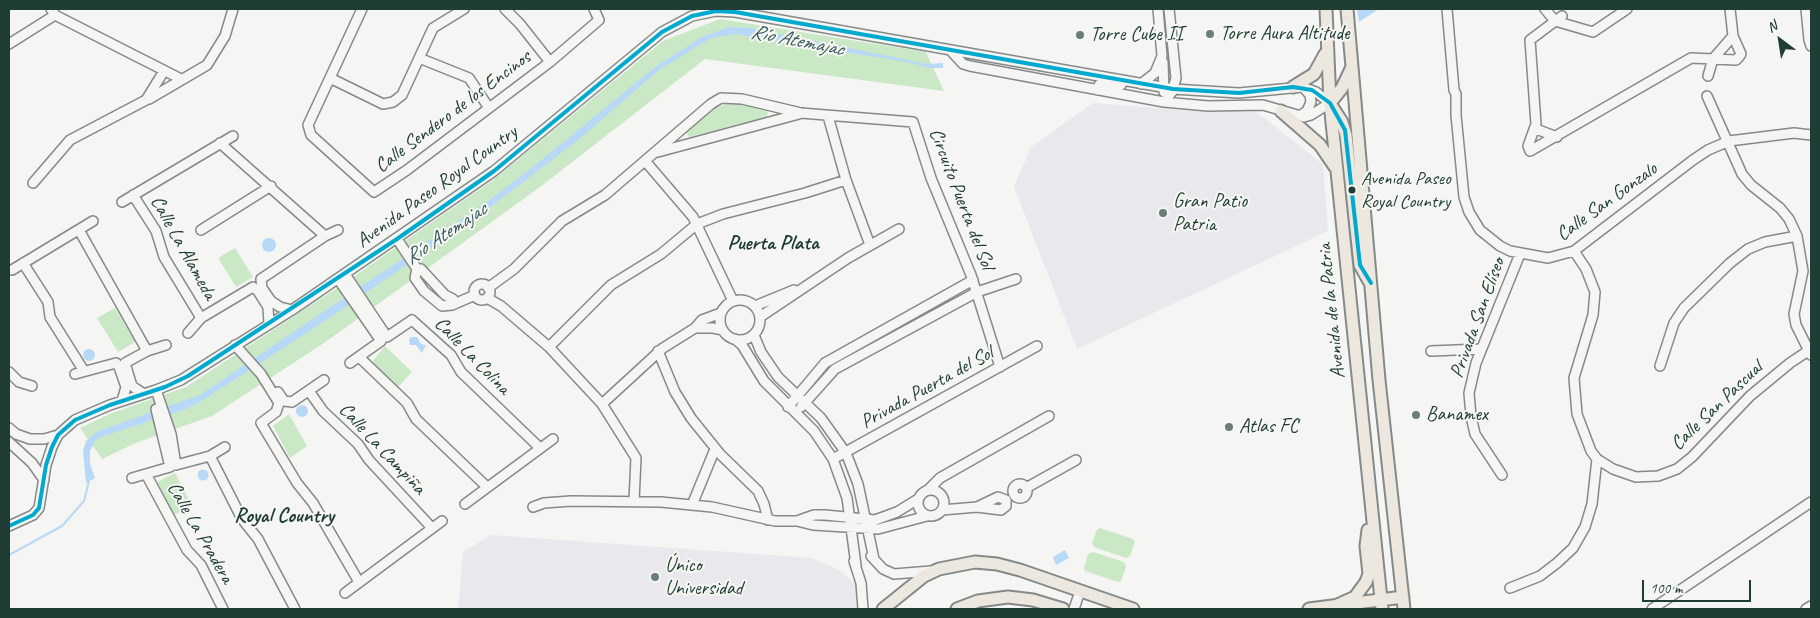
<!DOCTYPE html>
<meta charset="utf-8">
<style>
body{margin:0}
#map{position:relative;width:1820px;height:618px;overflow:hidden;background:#f5f5f3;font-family:Caveat,sans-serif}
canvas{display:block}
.frame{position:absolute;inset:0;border:10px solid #1f3d34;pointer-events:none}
.north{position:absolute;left:1755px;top:15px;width:50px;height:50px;-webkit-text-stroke:4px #f6f6f2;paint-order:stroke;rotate:329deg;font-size:14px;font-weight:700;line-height:20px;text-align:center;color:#1f3d34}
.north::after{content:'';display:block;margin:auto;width:18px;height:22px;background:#1f3d34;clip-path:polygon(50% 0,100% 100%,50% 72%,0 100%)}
.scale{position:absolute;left:1642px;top:580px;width:109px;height:22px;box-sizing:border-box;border:2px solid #1f3d34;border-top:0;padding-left:6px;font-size:15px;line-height:18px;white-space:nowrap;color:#1f3d34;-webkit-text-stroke:4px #f6f6f2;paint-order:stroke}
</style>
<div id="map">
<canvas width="1820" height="618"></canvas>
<div class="frame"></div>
<div class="north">N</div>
<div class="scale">100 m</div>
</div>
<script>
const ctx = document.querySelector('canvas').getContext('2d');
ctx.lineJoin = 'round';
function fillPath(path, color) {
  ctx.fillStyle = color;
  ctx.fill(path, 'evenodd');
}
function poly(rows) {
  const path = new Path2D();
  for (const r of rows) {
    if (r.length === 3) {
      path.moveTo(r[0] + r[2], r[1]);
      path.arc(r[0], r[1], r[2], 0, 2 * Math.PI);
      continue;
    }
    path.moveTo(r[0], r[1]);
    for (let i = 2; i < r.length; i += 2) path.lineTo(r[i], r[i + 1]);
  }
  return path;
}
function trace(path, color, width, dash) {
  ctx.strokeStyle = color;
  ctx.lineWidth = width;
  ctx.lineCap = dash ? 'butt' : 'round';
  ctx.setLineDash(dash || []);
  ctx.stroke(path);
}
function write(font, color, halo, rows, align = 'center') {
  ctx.font = font + ' Caveat,sans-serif';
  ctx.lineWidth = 4;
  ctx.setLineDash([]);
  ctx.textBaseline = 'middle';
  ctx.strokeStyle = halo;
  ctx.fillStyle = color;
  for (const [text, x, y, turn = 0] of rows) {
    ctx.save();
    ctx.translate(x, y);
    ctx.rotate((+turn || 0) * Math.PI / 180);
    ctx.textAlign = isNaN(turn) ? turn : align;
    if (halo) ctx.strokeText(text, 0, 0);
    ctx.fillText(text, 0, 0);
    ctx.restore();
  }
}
const built = poly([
 [1093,103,1208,112,1254,110,1323,164,1328,231,1077,349,1014,187,1031,147],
 [491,535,812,558,839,570,857,584,857,609,458,609,463,552]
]);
const green = poly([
 [720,19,926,52,944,91,705,59,540,187,327,341,212,416,138,442,102,459,80,428,112,413,186,387,340,286,493,180,663,41],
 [733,102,768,112,767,117,689,137,686,132,709,110],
 [235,248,253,277,236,287,218,258],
 [115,308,135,342,118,352,97,318],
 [385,346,412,372,398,387,372,362],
 [289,414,307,446,290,458,273,426],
 [175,473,192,506,174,515,157,482],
 [1100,528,1133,539,1135,542,1130,556,1126,558,1094,547,1092,543,1097,530],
 [1093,552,1124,562,1126,567,1121,581,1118,582,1085,571,1084,568,1088,554]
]);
const water = poly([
 [1357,9,1379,9,1359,22],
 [729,27,750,28,927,64,943,63,943,68,929,68,906,62,736,34,711,38,659,70,577,141,489,208,325,321,203,400,186,409,101,437,95,441,90,451,90,464,95,478,86,483,83,451,86,441,96,432,200,395,491,199,539,162,655,67,702,37],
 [269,245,7],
 [411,337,417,337,421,344,426,345,422,353,416,345,410,345,409,339],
 [89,355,6],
 [302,411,6],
 [203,475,5.5],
 [1065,550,1069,558,1056,565,1053,557]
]);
const stream = poly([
 [9,555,62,526,84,501,89,481]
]);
const minor = poly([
 [51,9,55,15,181,79],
 [362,9,308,125,311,135,374,192,407,170,550,62,599,20,594,9],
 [505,9,520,24,550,62],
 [1447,9,1454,90,1456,94,1456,115,1464,197,1469,212,1480,230,1500,246,1510,251,1548,258,1574,251,1693,160,1708,150,1729,141,1794,133,1811,135],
 [1545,9,1555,21,1593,32,1627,9],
 [1806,9,1809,40,1811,46],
 [1562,16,1530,40,1536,124,1528,146,1530,151,1691,58,1736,60,1739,57,1741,54,1733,36,1730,9],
 [9,44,55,15],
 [419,58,469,78,489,108],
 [1163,62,1164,92],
 [1708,76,1713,59,1733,36],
 [330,78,383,104,393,102,402,95,433,28,464,9],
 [1141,84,1155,73,1162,56,1158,9],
 [1097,90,1099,85,1104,83,1121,85],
 [1707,96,1742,174,1751,185,1780,208,1789,219,1797,236,1803,271,1794,314,1796,325,1811,355],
 [149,99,207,65,225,36,233,9],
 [1164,102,1172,92,1176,78,1169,9],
 [1301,115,1307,111,1311,102,1310,95,1304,88],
 [828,116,846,180,870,245],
 [1536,129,1557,137],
 [220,143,325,236],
 [658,152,799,114],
 [646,162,693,217,733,301],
 [33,183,70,140,146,100,164,71],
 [133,195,156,231,164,257,201,318],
 [122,202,233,136],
 [79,230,147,351],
 [201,230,271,186],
 [397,239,417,269,421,269,445,295,453,299],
 [1574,251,1586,269,1595,292,1593,315,1574,378,1577,414,1591,451,1597,459,1613,469,1636,477,1658,476,1677,469,1692,457,1750,396,1790,363,1811,349],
 [23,263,48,302,50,317,84,371],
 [417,269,415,278,424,291,442,306,452,305,475,295],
 [12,270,93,221],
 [345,274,387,337,412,320,451,355,461,372,540,448],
 [338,279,381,341,350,363],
 [482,292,8],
 [488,288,514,269,562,221,605,195,711,104,721,98,742,99,801,113,913,122,931,178,971,275,1000,367],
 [487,298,501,306,549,347,602,404,636,458,634,501],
 [740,320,20],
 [755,306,794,290],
 [292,310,280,307,271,301,262,288,261,279,325,236,338,230],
 [760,317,848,258,899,229],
 [695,328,713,328,723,330],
 [188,333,201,318,253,287,258,291,268,307,269,324],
 [754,335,761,352,778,377,821,418,846,453,858,484,874,559],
 [735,339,742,345,764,381,814,431,833,459,847,498,856,565],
 [235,345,261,374,279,403,276,412,261,423,297,483,313,503,359,582],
 [549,347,611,285,661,254,697,224,723,214,805,193,846,180],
 [658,351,675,392,691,418,720,454,758,491,764,504,768,520],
 [1431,351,1481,349],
 [359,357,407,403,416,419,487,487],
 [1660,366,1674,323,1684,308,1730,263,1748,249,1765,242,1797,236],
 [9,372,19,382,32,386],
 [75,374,116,363,119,367,126,387,122,401],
 [156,390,171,434,176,465,210,456,225,447],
 [309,391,323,411,358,444,369,460,432,528],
 [278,392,284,401,292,402,324,380],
 [144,394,132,386,125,363,147,351,166,345],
 [602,404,663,348,695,328,702,320,721,313],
 [788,407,825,363,973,280],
 [801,407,835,369,977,292,1016,279],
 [9,428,16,434,30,439,44,439,58,435],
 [9,442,32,463,44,480],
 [210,456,242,519,258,539,295,609],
 [833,459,1037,346],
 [146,474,187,550,201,565,223,609],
 [1502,475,1475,434,1471,416,1469,393,1476,363,1520,254],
 [132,478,170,467,156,409],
 [1020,491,7],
 [1026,488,1076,460],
 [929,489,940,478,1049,416],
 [931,503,13],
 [465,504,553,439],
 [692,505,715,449],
 [533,507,544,503,571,501,661,502,712,507,775,521,797,521,814,515,825,515,875,520,897,512,918,499],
 [977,507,998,497,1006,500],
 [942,510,977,507,1001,510,1006,506,1006,500],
 [797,521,813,525,878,529,927,516],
 [9,526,33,515,39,508,46,465,52,447,58,435,75,420,110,405,156,390,181,380,292,310,494,171,662,32,692,16,716,11,735,12,1173,89,1239,93,1302,87,1316,92,1330,103,1311,115,1304,117,1263,105,1208,106,1164,102,970,66,963,64,950,50],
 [871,556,883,569,894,574,931,571],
 [854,561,861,583,863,609],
 [1510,588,1540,576,1557,563,1573,548,1585,527,1592,504,1597,459],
 [345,593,442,521],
 [1074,609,1080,591],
 [1652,609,1811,502],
 [1806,609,1811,606]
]);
const major = poly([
 [1326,9,1330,103,1382,609],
 [1347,9,1379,380,1404,609],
 [1293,87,1314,74,1325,54],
 [1330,103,1342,88,1351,69],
 [1331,105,1342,122,1346,135,1360,265,1369,281],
 [1281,111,1320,145,1335,167],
 [1335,606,1355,597,1366,582,1369,574,1366,546,1368,530],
 [883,609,924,576,939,569,975,562,997,564,1020,570,1133,609],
 [957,609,978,601,1008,597,1033,600,1063,609],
 [1309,609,1403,597]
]);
const bus1 = poly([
 [9,526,33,515,39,508,46,465,52,447,58,435,75,420,110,405,165,387,188,376,397,239,494,171,662,32,692,16,716,11,735,12,1173,89,1239,93,1293,87,1312,90,1330,103,1345,130,1360,265,1371,283]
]);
const markers = [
 [1210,34,5,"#6a7d77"],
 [1080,35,5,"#6a7d77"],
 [1352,190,4.5,"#1f3d34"],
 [1163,213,5,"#6a7d77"],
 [1416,415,5,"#6a7d77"],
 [1229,427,5,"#6a7d77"],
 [655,577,5,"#6a7d77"]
];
const busNames = [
 ["Avenida Paseo",1361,179],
 ["Royal Country",1361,202]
];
const poiNames = [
 ["Torre Aura Altitude",1220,34],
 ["Torre Cube II",1090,35],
 ["Gran Patio",1173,202],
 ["Patria",1173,225],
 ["Banamex",1426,415],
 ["Atlas FC",1239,427],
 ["Único",665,566],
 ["Universidad",665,589]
];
const streetNames = [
 ["Calle Sendero de los Encinos",453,112,-37],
 ["Avenida Paseo Royal Country",437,187,-36],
 ["Circuito Puerta del Sol",961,199,69],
 ["Calle San Gonzalo",1607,202,-36],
 ["Calle La Alameda",183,248,61],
 ["Avenida de la Patria",1332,311,-96],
 ["Privada San Elíseo",1478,318,-70],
 ["Calle La Colina",472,356,46],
 ["Privada Puerta del Sol",927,388,-29],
 ["Calle San Pascual",1717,406,-44],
 ["Calle La Campiña",382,449,47],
 ["Calle La Pradera",200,533,60]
];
const waterNames = [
 ["Río Atemajac",797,41,11],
 ["Río Atemajac",446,234,-34]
];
const neighbourhoodNames = [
 ["Puerta Plata",773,243],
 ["Royal Country",284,516]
];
fillPath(built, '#e9e8ec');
fillPath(green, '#cae8c6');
fillPath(water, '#b7d9f7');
trace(stream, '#b7d9f7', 2);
trace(minor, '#858a88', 12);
trace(major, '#858a88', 15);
trace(minor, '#f5f5f3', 9);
trace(major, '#ece8df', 11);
trace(bus1, '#00a9ce', 4);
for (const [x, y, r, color] of markers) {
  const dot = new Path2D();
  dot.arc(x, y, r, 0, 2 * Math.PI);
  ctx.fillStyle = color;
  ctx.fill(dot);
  trace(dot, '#f6f6f2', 2);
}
write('19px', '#1f3d34', '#f6f6f2', busNames, 'left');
write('20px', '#1f3d34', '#f6f6f2', poiNames, 'left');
write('20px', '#1f3d34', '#f6f6f2', streetNames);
write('italic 21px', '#385a5b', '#f6f6f2', waterNames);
write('bold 21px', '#1f3d34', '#f6f6f2', neighbourhoodNames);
</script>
